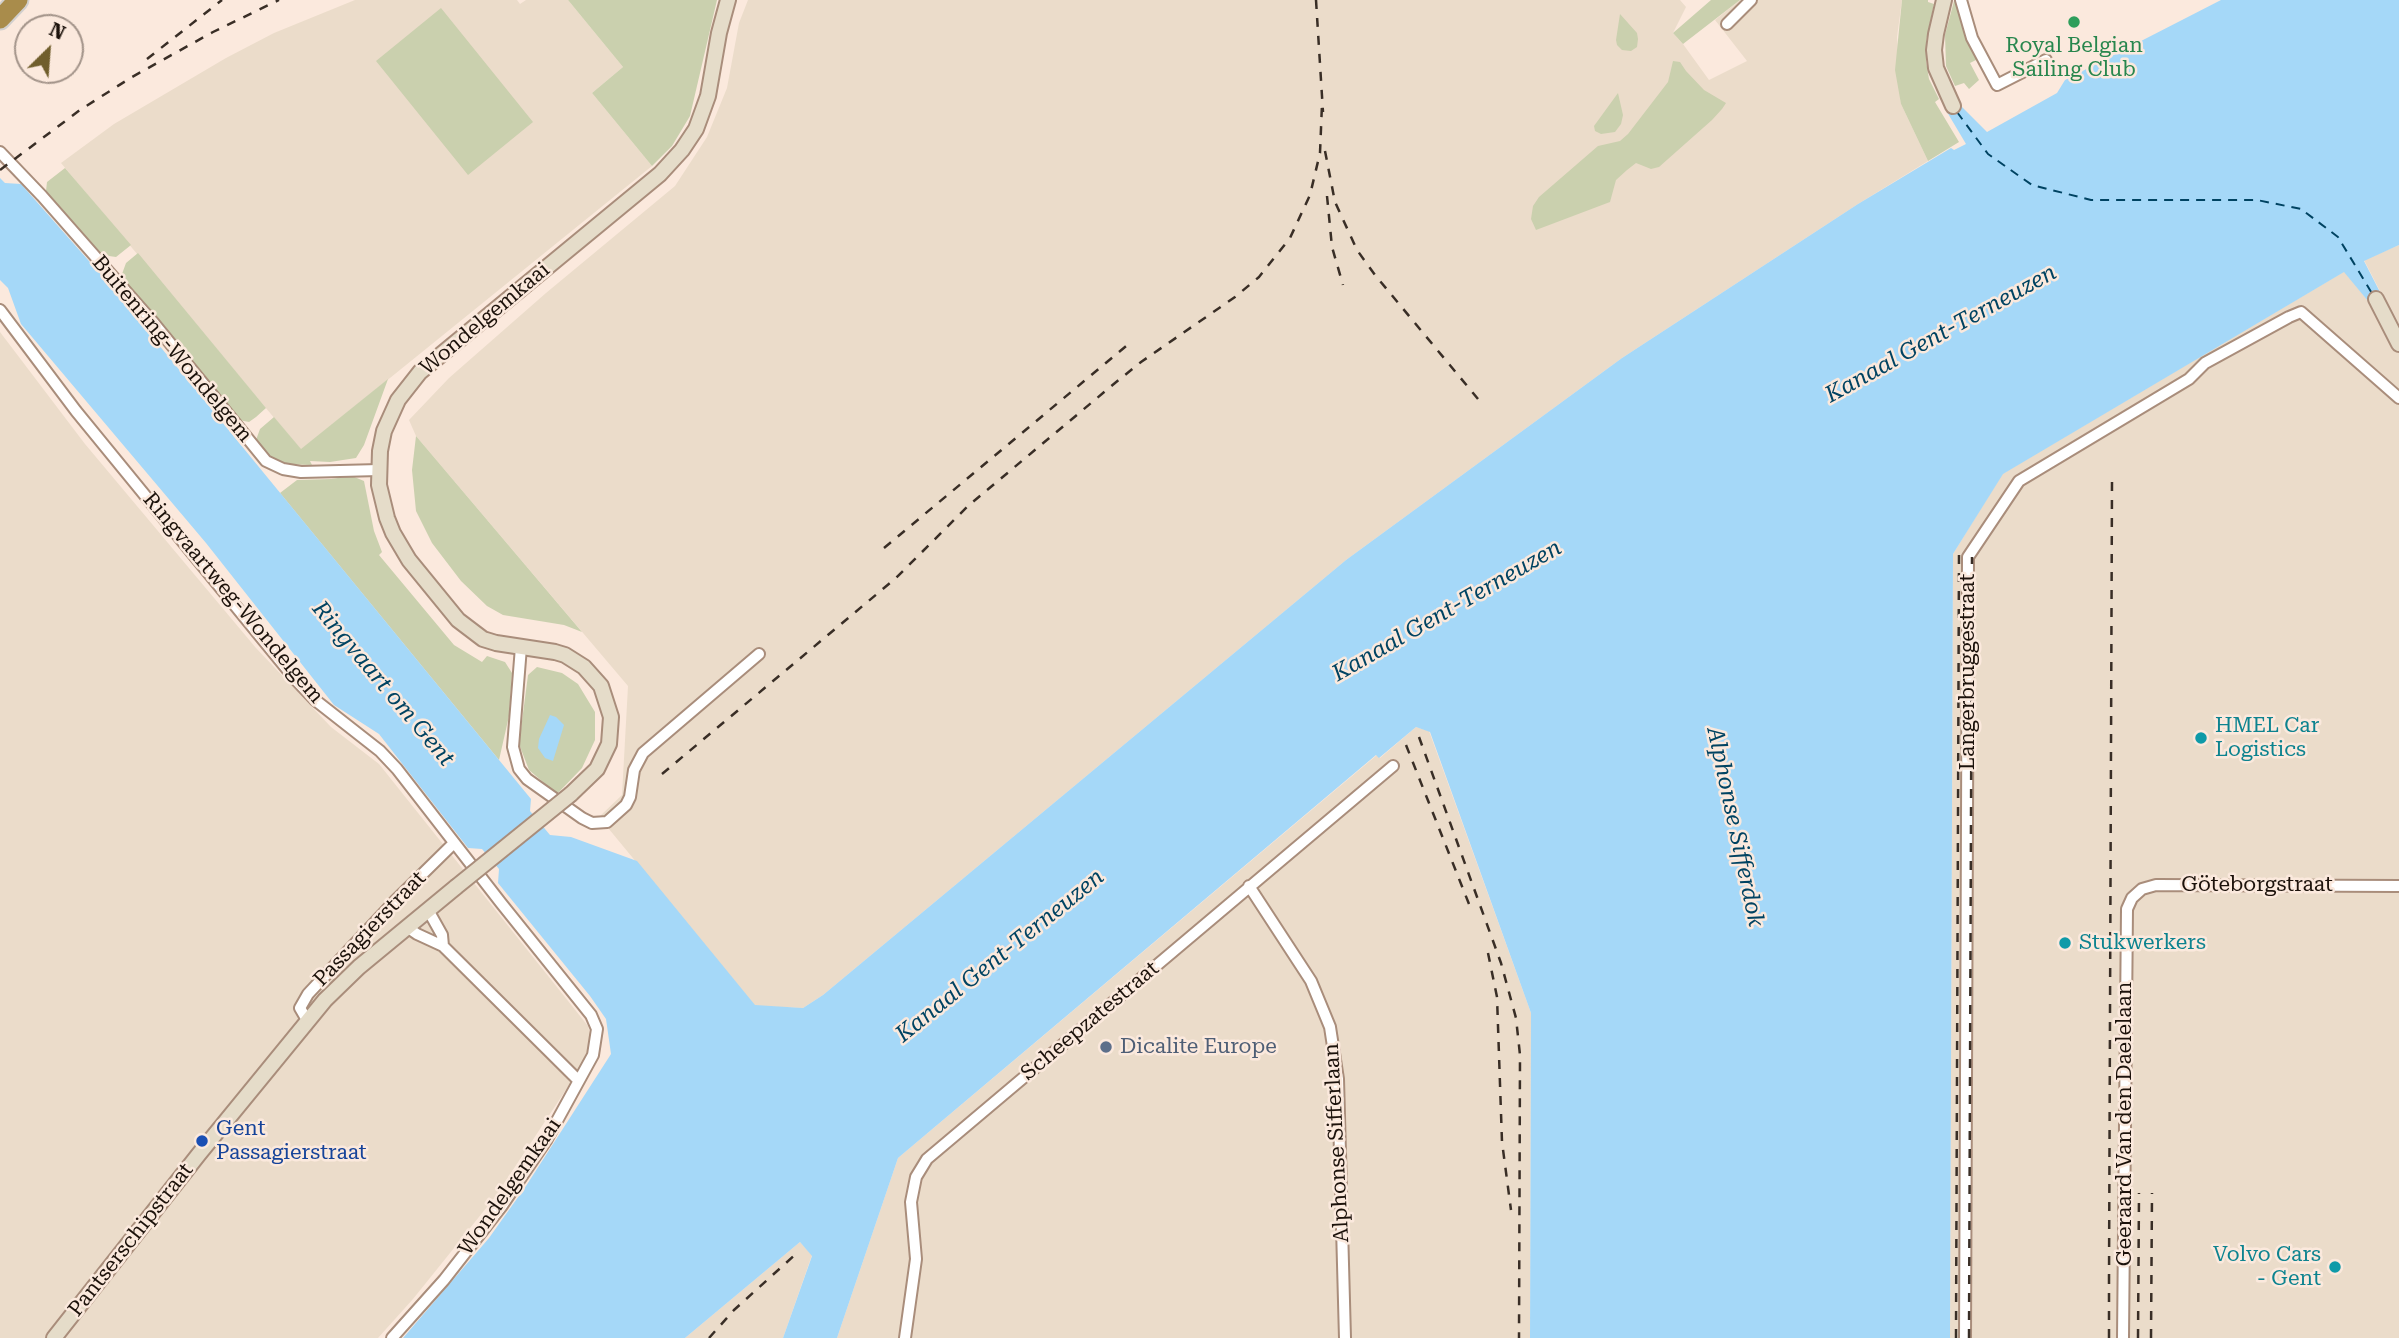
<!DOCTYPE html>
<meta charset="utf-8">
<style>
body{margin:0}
#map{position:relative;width:2399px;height:1338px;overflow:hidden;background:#fbe9dd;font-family:"Roboto Serif",serif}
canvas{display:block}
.north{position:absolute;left:14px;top:14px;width:70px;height:70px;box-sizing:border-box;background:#fbe9dd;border:2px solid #a29389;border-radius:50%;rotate:25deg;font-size:19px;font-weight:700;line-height:28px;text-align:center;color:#1c120b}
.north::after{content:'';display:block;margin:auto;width:24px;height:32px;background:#705e2c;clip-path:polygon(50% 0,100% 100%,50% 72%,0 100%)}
</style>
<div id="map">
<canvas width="2399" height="1338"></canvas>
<div class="north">N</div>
</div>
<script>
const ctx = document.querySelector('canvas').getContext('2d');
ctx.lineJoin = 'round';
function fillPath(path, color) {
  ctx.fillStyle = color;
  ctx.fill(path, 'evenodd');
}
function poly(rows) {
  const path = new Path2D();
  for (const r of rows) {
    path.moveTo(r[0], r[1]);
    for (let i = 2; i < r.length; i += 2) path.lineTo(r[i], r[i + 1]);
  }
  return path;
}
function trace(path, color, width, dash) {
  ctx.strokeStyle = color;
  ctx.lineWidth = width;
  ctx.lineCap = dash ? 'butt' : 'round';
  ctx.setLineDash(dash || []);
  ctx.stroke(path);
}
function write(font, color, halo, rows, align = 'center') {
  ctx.font = font + ' "Roboto Serif",serif';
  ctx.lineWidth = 5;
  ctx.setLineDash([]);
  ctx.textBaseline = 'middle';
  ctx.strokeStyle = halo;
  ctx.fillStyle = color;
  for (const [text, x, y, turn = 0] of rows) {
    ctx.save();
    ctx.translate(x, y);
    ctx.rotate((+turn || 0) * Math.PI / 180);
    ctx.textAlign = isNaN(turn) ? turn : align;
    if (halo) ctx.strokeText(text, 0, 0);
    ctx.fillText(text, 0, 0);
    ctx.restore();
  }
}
const industrial = poly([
 [355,0,517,0,520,4,526,0,568,0,623,67,592,93,652,166,301,450,61,163,114,124,226,58,274,33],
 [748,0,1680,0,1686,7,1673,33,1683,44,1709,80,1747,61,1715,20,1740,0,1902,0,1897,37,1901,104,1928,161,1858,204,1622,358,1346,560,823,995,803,1008,755,1006,599,817,622,795,628,686,416,436,409,420,449,378,546,293,675,186,707,137,727,88,739,23],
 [2399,245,2399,1338,1950,1338,1953,554,2002,474,2345,271,2368,301,2381,293,2364,260],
 [0,332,85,444,256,648,331,727,379,764,588,1026,590,1034,587,1058,495,1197,413,1299,378,1338,0,1338],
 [1416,727,1429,731,1531,1013,1530,1338,837,1338,898,1158,1377,755,1380,758],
 [800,1242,812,1255,783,1338,685,1338]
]);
const green = poly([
 [568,0,717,0,690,116,672,146,652,166,592,93,623,67],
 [1711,0,1740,0,1683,44,1673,33],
 [1902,0,1928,0,1928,2,1934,4,1926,41,1926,61,1929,79,1939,99,1935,102,1959,142,1928,161,1901,104,1895,70],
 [1954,1,1958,1,1978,59,1970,63,1979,80,1969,89,1964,83,1955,86,1946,66,1945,35],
 [441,8,533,122,468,175,376,61],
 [1620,14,1637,33,1638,39,1637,47,1631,51,1622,50,1617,45,1616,40],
 [1673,61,1680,62,1686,71,1704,90,1726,103,1722,109,1712,120,1659,167,1651,169,1636,163,1627,170,1616,180,1610,202,1536,230,1531,219,1533,206,1539,197,1598,146,1620,141,1628,134,1668,82],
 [1618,93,1623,115,1621,124,1615,132,1601,134,1595,131,1594,126],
 [65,168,131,245,116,257,102,255,46,191,47,182],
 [138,253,266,408,256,417,249,422,239,420,126,284,122,274,126,263],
 [388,379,364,445,356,458,330,462,310,461,312,465,277,464,256,440,260,429,274,417,301,449],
 [416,436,582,632,564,625,503,615,487,606,461,581,432,543,416,511,412,470],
 [352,476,364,481,374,531,382,552,379,555,454,645,482,662,487,656,505,662,512,673,509,716,499,760,280,493,297,480,331,479],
 [537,667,562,673,578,684,595,712,595,740,582,768,557,794,529,770,519,744,528,675]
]);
const water = poly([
 [2221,0,2399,0,2399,245,2364,261,2381,294,2371,300,2368,301,2344,272,2003,474,1953,554,1950,1338,1530,1338,1531,1013,1430,732,1416,727,1379,758,1376,755,898,1158,837,1338,783,1338,812,1256,800,1242,685,1338,403,1338,489,1238,526,1186,611,1054,606,1019,590,996,498,883,499,869,482,849,468,848,379,734,334,705,206,543,21,324,8,288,0,280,0,178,5,183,21,184,104,278,531,799,530,811,550,835,571,837,637,861,755,1005,803,1008,823,995,1346,560,1622,358,1858,204,1951,148,1954,150,1966,144,1947,112,1960,105,1987,132,2057,93,2065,80],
 [550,715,556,717,564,725,553,761,545,758,538,748,539,739]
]);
const ferry = poly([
 [1957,112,1988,154,2032,185,2091,200,2257,200,2301,209,2338,237,2373,295]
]);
const street = poly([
 [1961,0,1972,38,1997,85,2046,60],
 [1727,24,1751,0],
 [0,152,42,196,152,321,266,461,283,469,301,472,379,470],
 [0,310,76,411,296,680,315,700,380,751,397,769,501,903,591,1015,597,1029,593,1055,547,1139,501,1207,444,1280,392,1338],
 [521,647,513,747,519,769,527,779,582,818,592,823,607,822,626,805,630,797,634,770,643,753,759,654],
 [1249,886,1311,981,1330,1027,1338,1079,1345,1338],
 [428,910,442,935,443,946],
 [407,927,417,934,443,946,578,1080],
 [307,1020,300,1008,308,994,395,901,454,843],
 [905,1338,916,1259,911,1202,916,1177,927,1159,1393,766],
 [1965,1338,1968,557,2019,481,2189,379,2205,363,2289,317,2301,312,2399,398],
 [2123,1338,2127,909,2132,898,2142,889,2156,885,2399,886]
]);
const secondary = poly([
 [1944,0,1936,34,1934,50,1936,68,1953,106],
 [2376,299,2399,344],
 [571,794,597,769,609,744,611,717,601,686,584,667,565,655,555,652,496,643,483,639,458,620,409,560,393,533,387,518,379,485,380,451,384,431,398,400,420,372,660,174,682,150,696,129,708,96,719,33,728,0],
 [54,1338,199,1154,325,1000,359,967,456,887]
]);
const highway = poly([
 [0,19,18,0]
]);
const rail = poly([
 [1316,0,1323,112],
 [147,59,222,0],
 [1325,151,1335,202,1357,250,1375,275,1478,399],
 [0,170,80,110,132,77,213,32,279,0],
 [1327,196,1332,247,1343,285],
 [884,548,1131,342],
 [1419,737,1501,963,1516,1018,1520,1055,1519,1338],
 [1406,745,1469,904],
 [662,774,896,578,968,506,1115,383,1141,362,1235,297,1259,277,1290,238,1310,195,1320,153,1322,104],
 [1488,953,1497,997,1502,1142,1511,1210],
 [2109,1275,2109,1338],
 [2109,1283,2112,482],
 [709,1338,734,1310,797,1253],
 [1956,1338,1959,555],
 [1969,1338,1972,557],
 [2138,1338,2139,1193],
 [2151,1338,2152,1193]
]);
const secondaryBridge = poly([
 [456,887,571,794]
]);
const markers = [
 [2074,22,7,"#2e9e5b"],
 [2201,738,7,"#0f9aa8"],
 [2065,943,7,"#0f9aa8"],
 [1106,1047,7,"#5c6f8a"],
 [202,1141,7,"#1a4fb4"],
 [2335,1267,7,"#0f9aa8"]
];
const leisureNames = [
 ["Royal Belgian",2074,46],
 ["Sailing Club",2074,70]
];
const streetNames = [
 ["Wondelgemkaai",485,319,-40],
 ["Buitenring-Wondelgem",172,349,50],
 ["Ringvaartweg-Wondelgem",233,598,50],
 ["Langerbruggestraat",1968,672,-90],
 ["Göteborgstraat",2257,885],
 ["Passagierstraat",370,929,-46],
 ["Scheepzatestraat",1090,1021,-40],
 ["Geeraard Van den Daelelaan",2125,1124,-90],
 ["Alphonse Sifferlaan",1337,1143,-93],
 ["Wondelgemkaai",510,1187,-55],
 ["Pantserschipstraat",131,1240,-52]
];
const cultureNames = [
 ["HMEL Car",2215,726],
 ["Logistics",2215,750],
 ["Stukwerkers",2079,943],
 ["Volvo Cars",2321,1255,"right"],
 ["- Gent",2321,1279,"right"]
];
const serviceNames = [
 ["Dicalite Europe",1120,1047]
];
const transitNames = [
 ["Gent",216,1129],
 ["Passagierstraat",216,1153]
];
const waterNames = [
 ["Kanaal Gent-Terneuzen",1941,334,-29],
 ["Kanaal Gent-Terneuzen",1447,611,-30],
 ["Ringvaart om Gent",383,684,50],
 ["Alphonse Sifferdok",1735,827,78],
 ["Kanaal Gent-Terneuzen",1000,956,-39]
];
fillPath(industrial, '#ebdcca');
fillPath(green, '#cad0ae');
fillPath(water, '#a5d8f8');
trace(ferry, '#004362', 2, [9, 7]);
trace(street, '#a98d7b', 14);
trace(secondary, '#a98d7b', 18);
trace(highway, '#d2d0ce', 23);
trace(street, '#fff', 10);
trace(secondary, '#e5dcc9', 14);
trace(highway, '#a98c4b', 19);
trace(rail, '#392e26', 2.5, [9, 9]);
trace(secondaryBridge, '#a98d7b', 18, []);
trace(secondaryBridge, '#e5dcc9', 14);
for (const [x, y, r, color] of markers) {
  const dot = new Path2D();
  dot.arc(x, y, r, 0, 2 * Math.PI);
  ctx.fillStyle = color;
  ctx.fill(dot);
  trace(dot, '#fbe9dd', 2.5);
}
write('21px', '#27864d', '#fbe9dd', leisureNames);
write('21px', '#1c120b', '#fbe9dd', streetNames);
write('21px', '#0d838f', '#fbe9dd', cultureNames, 'left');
write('21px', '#4e5e75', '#fbe9dd', serviceNames, 'left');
write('21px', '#164399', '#fbe9dd', transitNames, 'left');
write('italic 23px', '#004362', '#fbe9dd', waterNames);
</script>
